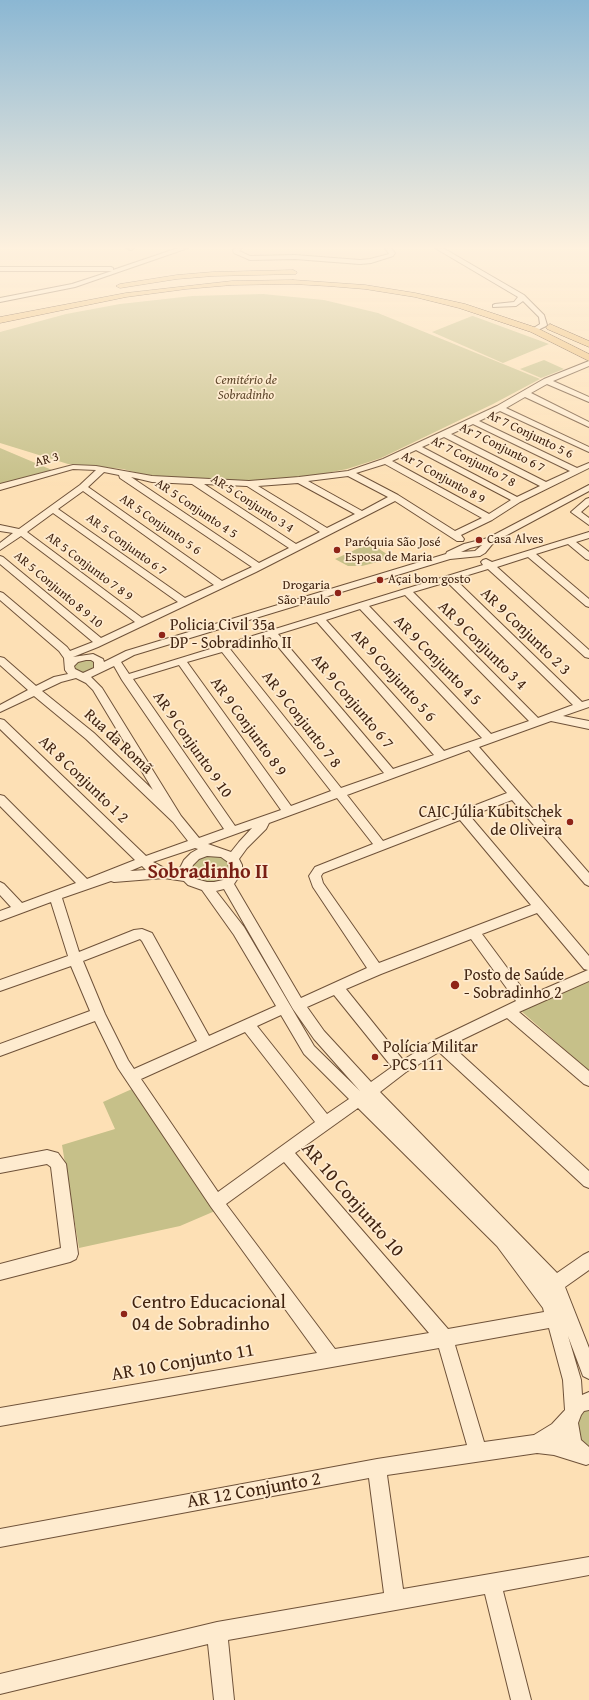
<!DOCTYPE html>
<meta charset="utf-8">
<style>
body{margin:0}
canvas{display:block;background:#fde0b5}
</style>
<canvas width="589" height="1700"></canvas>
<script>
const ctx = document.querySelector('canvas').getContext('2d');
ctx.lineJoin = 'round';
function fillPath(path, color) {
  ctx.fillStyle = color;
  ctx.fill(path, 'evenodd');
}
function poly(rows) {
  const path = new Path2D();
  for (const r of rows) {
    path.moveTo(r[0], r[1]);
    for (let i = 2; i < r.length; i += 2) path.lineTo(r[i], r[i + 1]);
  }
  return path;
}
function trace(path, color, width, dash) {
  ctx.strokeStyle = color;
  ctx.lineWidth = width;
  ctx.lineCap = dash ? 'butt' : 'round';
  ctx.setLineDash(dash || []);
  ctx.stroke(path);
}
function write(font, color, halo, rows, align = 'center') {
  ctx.font = font + ' "Gentium Book Plus",serif';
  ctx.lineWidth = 3.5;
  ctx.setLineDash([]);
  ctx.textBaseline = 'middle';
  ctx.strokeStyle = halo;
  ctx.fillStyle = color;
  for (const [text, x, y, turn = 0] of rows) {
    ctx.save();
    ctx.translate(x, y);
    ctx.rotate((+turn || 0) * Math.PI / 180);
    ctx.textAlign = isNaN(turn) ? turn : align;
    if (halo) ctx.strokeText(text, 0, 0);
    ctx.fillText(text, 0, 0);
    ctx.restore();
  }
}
const green = poly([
 [263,294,324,300,378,313,540,379,493,404,381,458,347,469,301,478,249,482,152,477,123,469,68,464,0,443,0,332,66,314,120,304,192,296],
 [472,316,473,316,549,344,503,363,432,332],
 [544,360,564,369,541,378,520,369],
 [0,448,52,470,0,484],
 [370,543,393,558,362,566,348,566,335,559],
 [87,659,94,661,96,667,84,674,74,671,74,664,76,662],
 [204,854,227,857,232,874,219,884,195,881,190,864],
 [589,980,589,1071,520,1010],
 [132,1089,215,1211,180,1226,79,1248,62,1145,115,1129,103,1102],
 [589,1404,589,1449,575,1433,583,1406]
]);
const minor = poly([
 [126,248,134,248,131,250,126,248],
 [178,248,188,248,75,287,0,302,0,298,72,284,112,271,0,271,0,267,111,267,113,268,113,270,178,248],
 [235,248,242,248,239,251,250,256,295,255,360,260,370,259,389,254,385,248,391,248,395,253,393,256,371,263,360,264,295,259,250,260,234,253,233,250,235,248],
 [435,248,443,248,524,295,544,315,547,325,546,326,536,331,532,331,532,329,540,324,539,317,523,301,516,306,493,307,493,305,495,304,514,302,518,297,435,248],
 [589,361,589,366,553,381,589,397,589,402,547,384,531,393,589,422,589,427,525,397,506,408,589,447,589,452,500,411,479,421,577,468,589,463,589,468,520,502,492,520,461,535,464,539,463,541,457,541,395,501,256,572,98,647,73,657,93,654,103,659,104,662,126,651,446,554,447,552,464,544,488,538,589,485,589,491,494,542,485,553,480,556,450,559,134,655,121,662,129,674,483,565,481,562,483,560,486,559,492,562,589,532,589,538,576,542,589,552,589,560,586,559,568,544,536,554,589,599,589,607,586,606,528,557,497,567,589,650,589,658,585,657,488,569,455,579,582,702,589,700,589,707,563,716,589,721,589,729,551,721,479,747,589,873,589,886,585,884,512,800,470,816,589,956,589,981,519,1012,589,1071,589,1086,584,1084,507,1018,451,1045,589,1171,589,1188,584,1186,439,1052,406,1072,380,1092,557,1273,583,1255,589,1252,589,1270,565,1287,589,1348,589,1379,583,1376,568,1336,581,1380,582,1395,589,1392,589,1410,584,1411,581,1415,578,1423,581,1440,589,1447,589,1464,586,1465,554,1455,537,1453,387,1475,403,1589,589,1557,589,1575,503,1591,531,1700,511,1700,485,1594,228,1640,234,1700,214,1700,208,1644,0,1694,0,1674,217,1622,384,1593,369,1478,0,1547,0,1529,377,1459,467,1445,439,1348,0,1426,0,1408,317,1353,211,1207,118,1068,95,1021,0,1056,0,1044,90,1011,71,966,0,991,0,980,68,956,51,902,0,921,0,911,11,907,0,895,0,882,4,884,22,903,76,883,0,806,0,795,4,796,87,879,135,860,0,729,0,719,4,720,146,856,188,841,173,822,86,739,34,696,0,712,0,705,28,690,0,665,0,657,4,658,36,686,54,677,68,674,65,670,64,658,59,651,0,600,0,592,3,593,67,647,70,651,93,642,0,564,0,556,3,557,101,638,135,622,21,536,0,550,0,543,13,533,0,531,0,525,19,529,80,485,96,470,73,469,0,490,0,484,73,465,96,466,152,476,249,481,299,477,348,471,383,459,497,406,544,379,589,361],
 [473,424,570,471,546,482,451,434,473,424],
 [444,437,540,486,517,497,422,447,444,437],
 [416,450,511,500,489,514,392,461,416,450],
 [385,464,482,518,455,531,398,495,356,473,385,464],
 [104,472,119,475,120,478,252,567,222,581,88,487,104,472],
 [348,476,388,497,362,511,308,481,348,476],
 [131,477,152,482,192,484,289,548,259,563,131,477],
 [298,483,355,514,327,528,258,486,298,483],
 [204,484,247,486,320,532,296,544,204,484],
 [83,491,214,585,185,598,58,509,83,491],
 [53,513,178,602,142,618,27,532,53,513],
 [482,545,475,551,461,552,470,548,482,545],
 [447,582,573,705,538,718,413,592,447,582],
 [405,595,529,721,491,734,369,606,405,595],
 [360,609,482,738,444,751,326,620,360,609],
 [317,622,434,755,393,769,278,634,317,622],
 [270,637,384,773,341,788,230,649,270,637],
 [222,652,331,791,291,806,187,662,222,652],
 [86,660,91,660,94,662,94,668,83,673,75,669,74,666,78,662,86,660],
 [179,665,281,810,235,826,133,679,179,665],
 [114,666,122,680,224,829,199,838,181,816,102,688,91,677,114,666],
 [76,678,86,683,93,690,153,790,94,733,42,691,61,682,76,678],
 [469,750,507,793,383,841,347,795,469,750],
 [337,798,373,844,315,867,309,876,313,887,367,968,301,998,234,884,242,872,242,865,239,859,247,848,266,829,269,823,337,798],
 [460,820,531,905,379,963,323,883,321,876,323,873,460,820],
 [252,828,239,842,231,852,208,844,252,828],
 [195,848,198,849,191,853,184,860,180,868,181,871,166,869,153,862,195,848],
 [207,856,221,857,228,862,230,872,223,880,214,882,207,882,196,879,194,876,192,868,193,865,199,859,207,856],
 [142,866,146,870,130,871,142,866],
 [164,878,184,881,188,885,202,890,234,935,276,1006,209,1036,152,933,142,929,134,930,79,952,62,898,111,881,114,882,164,878],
 [224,889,293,1009,314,1039,360,1091,314,1046,244,927,216,891,224,889],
 [537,913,584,969,588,970,528,996,482,934,537,913],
 [140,939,142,941,197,1041,134,1069,128,1060,105,1014,83,961,140,939],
 [471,939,516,1001,435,1040,403,1060,346,989,381,974,471,939],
 [334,995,392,1067,371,1082,324,1031,307,1007,334,995],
 [281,1015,304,1054,349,1099,327,1114,257,1026,281,1015],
 [245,1032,315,1122,218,1192,141,1079,245,1032],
 [358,1108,497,1246,543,1308,544,1312,448,1329,295,1153,358,1108],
 [284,1162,429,1333,335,1349,226,1204,284,1162],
 [549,1328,563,1380,565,1410,552,1424,534,1435,484,1442,455,1345,549,1328],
 [589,498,589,505,581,512,589,518,589,525,571,512,586,499,589,498],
 [47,1150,58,1153,66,1164,78,1254,76,1259,70,1262,0,1280,0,1264,61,1248,51,1167,47,1164,0,1173,0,1159,47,1150]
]);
const major = poly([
 [293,270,297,272,296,274,213,276,177,279,120,288,116,286,120,284,177,275,213,272,293,270],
 [293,280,365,285,415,293,465,304,537,328,589,354,589,361,531,332,459,308,415,297,365,289,328,286,293,284,232,285,186,289,126,297,0,323,0,317,126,293,232,281,293,280],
 [550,324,589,341,589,347,547,329,546,327,550,324]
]);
const markers = [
 [479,540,4,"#8f2418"],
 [337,550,4,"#8f2418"],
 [380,580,4,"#8f2418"],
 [338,593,4,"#8f2418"],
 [162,635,4,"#8f2418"],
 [570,822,4,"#8f2418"],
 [455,985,5,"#8f2418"],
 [375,1057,4,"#8f2418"],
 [124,1314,4,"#8f2418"]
];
const farParknames = [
 ["Cemitério de",246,381],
 ["Sobradinho",246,396]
];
const farStreetnames = [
 ["Ar 7 Conjunto 5 6",530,435,26],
 ["Ar 7 Conjunto 6 7",502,448,27],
 ["AR 3",47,460,-15],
 ["Ar 7 Conjunto 7 8",473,462,28],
 ["Ar 7 Conjunto 8 9",443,478,29],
 ["AR 5 Conjunto 3 4",252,504,33],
 ["AR 5 Conjunto 4 5",196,509,34],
 ["AR 5 Conjunto 5 6",160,525,35],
 ["AR 5 Conjunto 6 7",126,545,36],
 ["AR 5 Conjunto 7 8 9",89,567,37],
 ["AR 5 Conjunto 8 9 10",58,590,40]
];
const farPoinames = [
 ["Casa Alves",487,540],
 ["Paróquia São José",345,543],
 ["Esposa de Maria",345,558],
 ["Açai bom gosto",388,580],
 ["Drogaria",330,586,"right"],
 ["São Paulo",330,601,"right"]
];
const poiNames = [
 ["Policia Civil 35a",170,626],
 ["DP - Sobradinho II",170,644],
 ["CAIC Júlia Kubitschek",562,813,"right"],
 ["de Oliveira",562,831,"right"],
 ["Posto de Saúde",464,976],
 ["- Sobradinho 2",464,994],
 ["Polícia Militar",383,1048],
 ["- PCS 111",383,1066]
];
const streetNames = [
 ["AR 9 Conjunto 2 3",525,632,44],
 ["AR 9 Conjunto 3 4",482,646,45],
 ["AR 9 Conjunto 4 5",437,661,46],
 ["AR 9 Conjunto 5 6",393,676,48],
 ["AR 9 Conjunto 6 7",352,702,50],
 ["AR 9 Conjunto 7 8",301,720,52],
 ["AR 9 Conjunto 8 9",248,727,54],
 ["Rua da Romã",118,742,43],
 ["AR 9 Conjunto 9 10",192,745,55],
 ["AR 8 Conjunto 1 2",83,780,44]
];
const nearStreetnames = [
 ["AR 10 Conjunto 10",352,1200,49],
 ["AR 10 Conjunto 11",183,1363,-10],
 ["AR 12 Conjunto 2",254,1491,-10]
];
const nearPoinames = [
 ["Centro Educacional",132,1303],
 ["04 de Sobradinho",132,1325]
];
const districtNames = [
 ["Sobradinho II",208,873]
];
fillPath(green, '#c6c089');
trace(minor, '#6f5239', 2);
trace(major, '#402310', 1);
fillPath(minor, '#feebcf');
fillPath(major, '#eec07a');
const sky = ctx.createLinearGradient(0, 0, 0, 486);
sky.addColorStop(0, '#8bb7d3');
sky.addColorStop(0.51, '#fef1de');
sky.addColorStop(1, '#fef1de00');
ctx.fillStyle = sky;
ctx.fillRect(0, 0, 589, 486);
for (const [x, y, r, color] of markers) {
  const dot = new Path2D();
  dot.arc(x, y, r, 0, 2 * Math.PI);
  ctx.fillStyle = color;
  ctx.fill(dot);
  trace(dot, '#feebcf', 1.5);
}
write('italic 13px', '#624a2e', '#feebcf', farParknames);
write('13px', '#402310', '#feebcf', farStreetnames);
write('13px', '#402310', '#feebcf', farPoinames, 'left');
write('16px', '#402310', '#feebcf', poiNames, 'left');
write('16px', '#402310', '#feebcf', streetNames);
write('19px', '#402310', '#feebcf', nearStreetnames);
write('19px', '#402310', '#feebcf', nearPoinames, 'left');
write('bold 20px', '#7a1f14', '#feebcf', districtNames);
</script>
